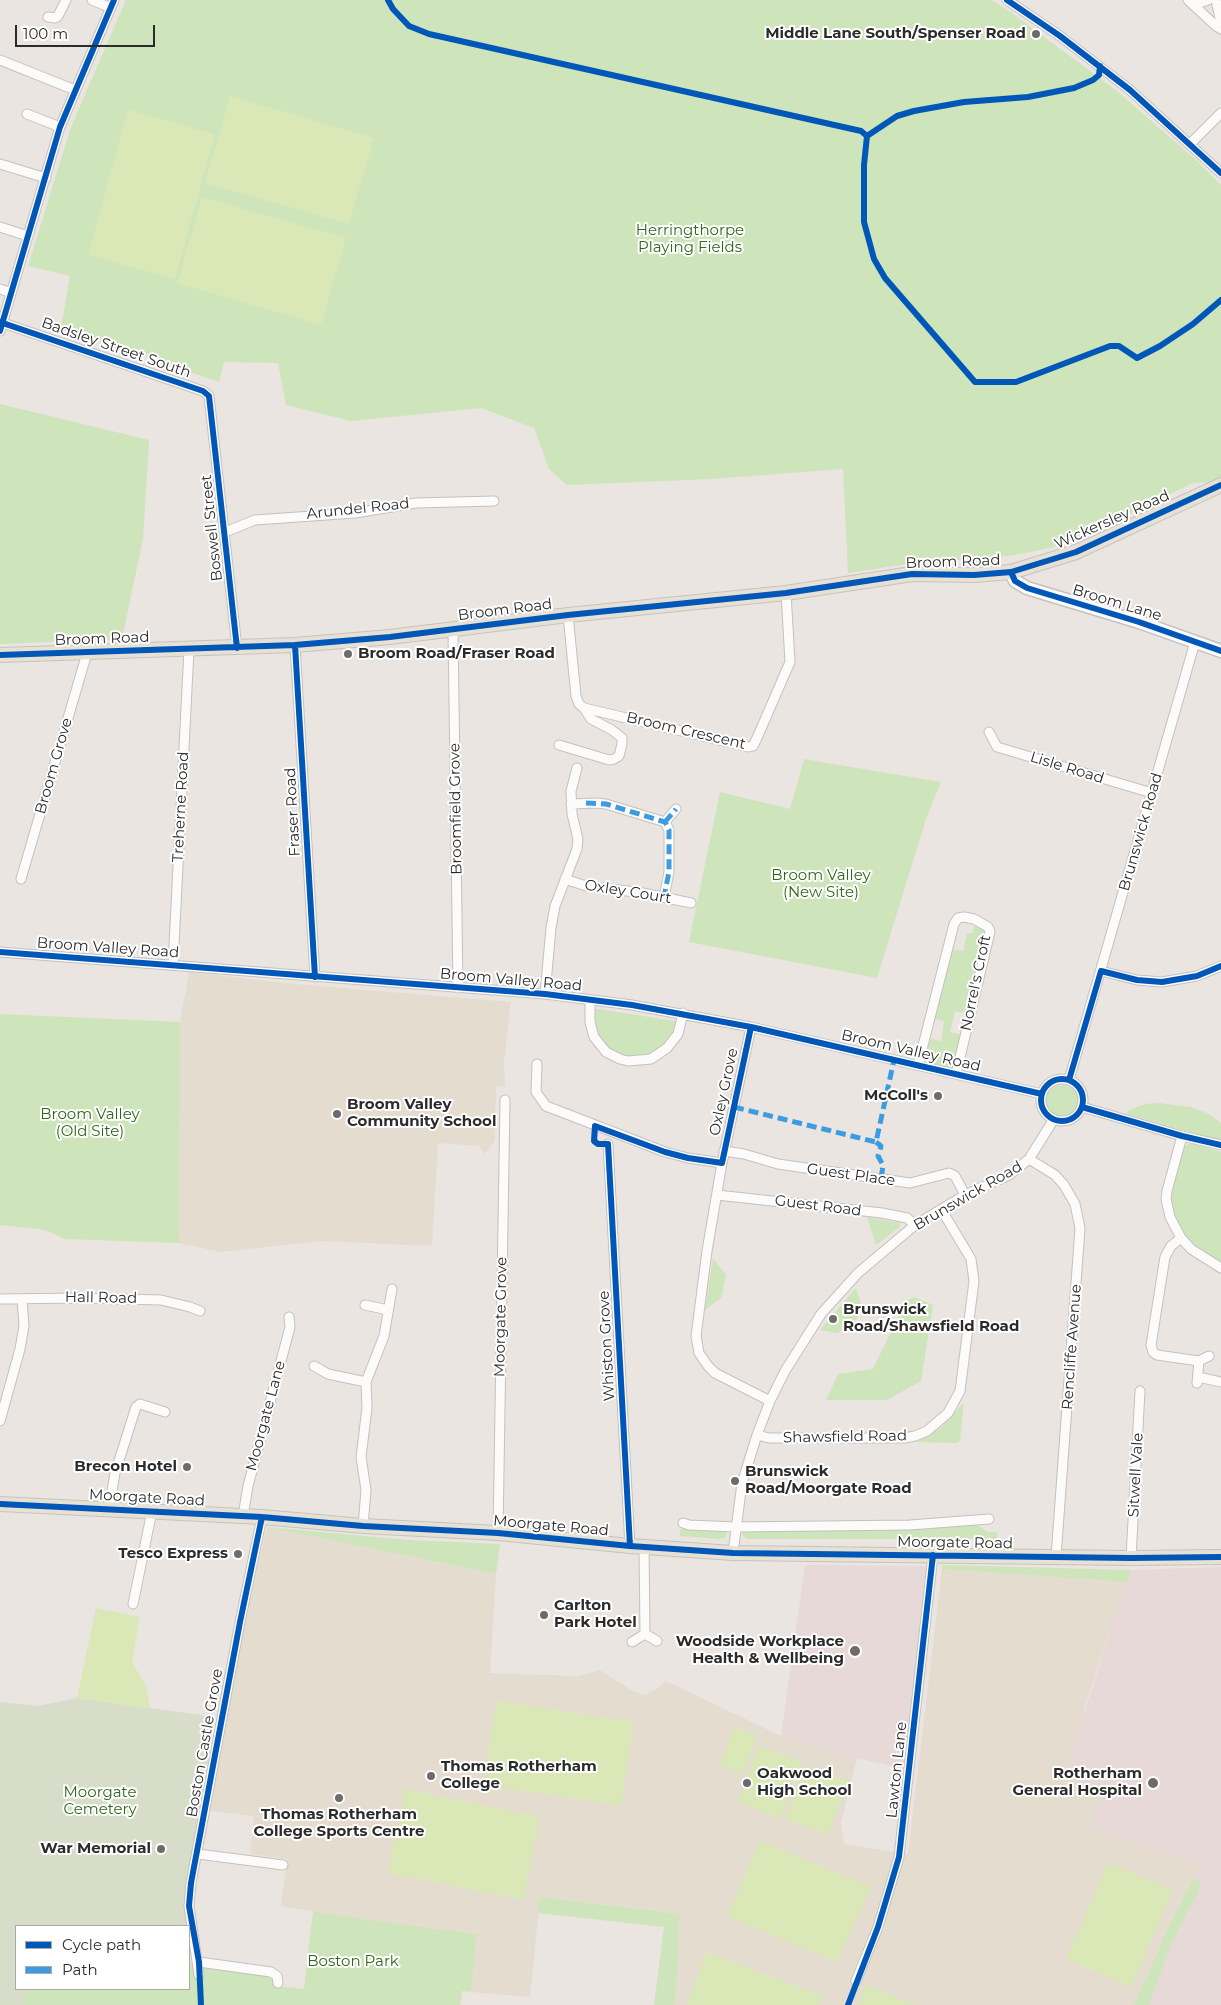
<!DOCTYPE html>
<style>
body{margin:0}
#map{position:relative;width:1221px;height:2005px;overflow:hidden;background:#eae5e0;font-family:Montserrat,sans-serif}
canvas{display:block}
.legend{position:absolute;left:15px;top:1925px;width:175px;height:65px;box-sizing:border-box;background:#fff;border:1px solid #aaa;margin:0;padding:6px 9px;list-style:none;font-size:15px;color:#2b2b2b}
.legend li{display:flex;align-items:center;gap:10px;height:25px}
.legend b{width:25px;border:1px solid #aaa}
.scale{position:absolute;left:15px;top:25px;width:140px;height:22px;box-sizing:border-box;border:2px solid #2b2b2b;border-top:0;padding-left:6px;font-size:15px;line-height:18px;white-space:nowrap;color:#2b2b2b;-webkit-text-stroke:4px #fff;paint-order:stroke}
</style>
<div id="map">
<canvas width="1221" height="2005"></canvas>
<ul class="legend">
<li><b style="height:6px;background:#0057b8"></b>Cycle path</li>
<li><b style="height:6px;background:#3d9ce1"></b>Path</li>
</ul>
<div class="scale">100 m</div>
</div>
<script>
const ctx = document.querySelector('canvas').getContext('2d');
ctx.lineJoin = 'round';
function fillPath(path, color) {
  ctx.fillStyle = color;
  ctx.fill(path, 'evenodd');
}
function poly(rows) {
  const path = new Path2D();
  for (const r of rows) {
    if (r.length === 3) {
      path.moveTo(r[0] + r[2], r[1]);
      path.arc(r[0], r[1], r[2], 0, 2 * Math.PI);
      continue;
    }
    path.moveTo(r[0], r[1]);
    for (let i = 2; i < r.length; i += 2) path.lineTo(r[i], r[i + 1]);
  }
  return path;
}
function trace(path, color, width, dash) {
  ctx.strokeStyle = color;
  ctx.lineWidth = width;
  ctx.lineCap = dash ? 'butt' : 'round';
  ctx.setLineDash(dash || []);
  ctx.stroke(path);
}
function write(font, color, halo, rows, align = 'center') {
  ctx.font = font + ' Montserrat,sans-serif';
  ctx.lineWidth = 4;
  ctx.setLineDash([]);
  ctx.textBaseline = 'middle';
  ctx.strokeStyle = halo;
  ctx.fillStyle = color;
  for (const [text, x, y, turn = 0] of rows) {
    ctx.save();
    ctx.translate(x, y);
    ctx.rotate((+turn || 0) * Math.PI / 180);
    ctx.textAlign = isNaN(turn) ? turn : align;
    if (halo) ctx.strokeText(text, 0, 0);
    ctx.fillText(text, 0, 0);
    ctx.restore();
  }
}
const education = poly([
 [189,972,295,984,511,1002,504,1062,505,1087,496,1086,495,1141,484,1154,480,1146,438,1143,432,1246,321,1241,221,1252,179,1243,180,1022],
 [267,1527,496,1574,490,1673,578,1676,600,1670,631,1690,644,1695,657,1689,666,1681,781,1736,857,1758,841,1823,844,1844,908,1854,942,1569,1127,1582,1084,1709,1105,1789,1092,1828,1201,1865,1165,1935,1134,2005,675,2005,680,1914,540,1897,530,1997,471,1992,477,1934,370,1920,281,1906,287,1859,250,1854,254,1816,210,1811,244,1624]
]);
const medical = poly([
 [805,1565,926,1566,904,1769,857,1758,781,1736],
 [1221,1567,1221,2005,1149,2005,1172,1943,1202,1884,1194,1878,1201,1865,1091,1828,1105,1789,1063,1777,1131,1570]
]);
const green = poly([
 [126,0,991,0,1005,8,1117,91,1196,160,1221,185,1221,477,1211,482,1193,483,1081,537,1054,547,1020,554,987,559,927,561,848,573,843,469,712,479,567,485,549,469,534,428,481,408,351,421,286,405,278,363,224,362,219,382,61,328,70,276,28,266,71,127],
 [0,404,149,440,143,539,122,639,0,644],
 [804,759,941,782,926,819,877,978,689,942,720,792,790,809],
 [974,926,979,927,985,932,986,937,967,1014,955,1011,950,1032,962,1035,954,1066,952,1068,928,1062,925,1058,930,1039,941,1041,944,1021,934,1019,951,949,963,951,967,933,972,933],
 [598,1009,675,1021,677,1023,670,1038,662,1046,648,1054,636,1057,623,1056,613,1052,603,1044,596,1032,593,1020,593,1010],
 [0,1014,180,1022,179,1243,65,1239,45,1230,0,1225],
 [1062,1101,16],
 [1159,1103,1191,1107,1207,1113,1221,1123,1221,1141,1127,1114,1129,1110,1145,1104],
 [1190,1143,1221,1152,1221,1262,1188,1240,1181,1232,1174,1214,1171,1204,1173,1187,1178,1160,1184,1147],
 [867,1217,900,1223,900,1227,876,1245],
 [713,1258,726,1275,721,1298,705,1310],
 [856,1288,861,1303,857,1319,843,1330,837,1333,820,1330],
 [914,1297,933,1305,921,1381,887,1400,826,1400,838,1374,873,1369,906,1301],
 [964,1402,960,1441,957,1443,916,1442,941,1428],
 [971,1525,979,1526,987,1532,997,1532,997,1539,747,1539,743,1536,742,1531,877,1531,924,1529],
 [267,1527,408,1540,500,1544,496,1574],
 [680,1529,726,1531,727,1535,725,1538,718,1539,680,1536],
 [942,1565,1131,1570,1127,1582,942,1569],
 [1194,1878,1202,1884,1172,1943,1149,2005,1134,2005,1165,1935],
 [540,1897,680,1914,675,2005,654,2005,664,1927,538,1913],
 [313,1911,370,1920,477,1934,471,1992,462,1991,460,2005,24,2005,28,1989,189,1989,189,1961,191,1962,196,1974,205,1966,270,1974,275,1978,276,1986,304,1989]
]);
const cemetery = poly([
 [77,1698,215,1717,185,1905,187,1926,16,1926,16,1989,28,1989,24,2005,0,2005,0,1702,38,1706]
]);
const pitch = poly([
 [230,96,374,138,349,224,205,183],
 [128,110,215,134,175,279,88,255],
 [202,197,346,238,321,325,177,283],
 [96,1608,140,1617,132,1662,146,1686,150,1709,77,1698],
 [496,1701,634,1722,621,1805,483,1785],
 [734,1727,757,1735,743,1774,720,1766],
 [759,1746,802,1762,780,1819,738,1802],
 [806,1765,848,1781,828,1835,785,1819],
 [405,1789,540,1817,523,1900,388,1873],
 [760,1841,871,1887,837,1962,727,1916],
 [1108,1863,1173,1890,1131,1987,1066,1959],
 [706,1952,823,1996,819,2005,687,2005],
 [866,1985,915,2005,858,2005]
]);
const street = poly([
 [92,0,111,8],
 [1007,0,1060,36,1130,90,1221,173],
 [1188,0,1216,26,1221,29],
 [1216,0,1221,23],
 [1194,5,1208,0],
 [48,17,55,18,58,16,66,0],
 [0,60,75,90],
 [27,114,60,127],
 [1190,144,1221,113],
 [0,164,46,178],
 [0,227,28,236],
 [0,289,11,293],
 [0,322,203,391,209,396,237,648],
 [0,331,60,127,114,0],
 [225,532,255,520,355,513,416,503,494,501],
 [568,615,576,696,579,704,584,708,749,747,753,746,757,738,790,662,786,593],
 [453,630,458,988],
 [295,645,315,977],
 [989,732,997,747,1152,793],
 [559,745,609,760,614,759,619,756,622,744,622,738,612,730,591,719,584,708],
 [571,804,596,803,606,804,665,822,669,830,669,872,664,897],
 [665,822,676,809],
 [21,879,87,653],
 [565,879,586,886,643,893,691,903],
 [0,952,545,994,632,1005,751,1027,1042,1094],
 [173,965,189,649],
 [1101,971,1137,980,1162,982,1197,976,1221,966],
 [545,994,551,928,555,906,577,849,578,839,572,814,571,791,577,768],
 [590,1000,590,1022,594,1037,606,1052,620,1059,628,1061,651,1059,667,1048,678,1034,683,1013],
 [751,1027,722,1163,707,1251,696,1336,699,1353,708,1366,715,1373,770,1401],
 [537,1064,536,1092,546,1106,665,1152,688,1158,722,1163],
 [918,1065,954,924,958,918,964,917,974,919,988,927,990,932,956,1074],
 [1062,1100,21],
 [1069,1080,1195,642],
 [1082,1107,1182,1136,1221,1145],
 [1182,1136,1167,1191,1166,1199,1170,1217,1181,1238,1191,1249,1221,1268],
 [608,1144,630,1546],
 [724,1151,744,1154,778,1164,910,1183,949,1173,955,1176,965,1195],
 [1029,1159,1055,1175,1064,1185,1075,1204,1080,1228,1056,1557],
 [717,1195,882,1213,907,1218,915,1225],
 [1181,1238,1171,1246,1165,1257,1151,1345,1153,1352,1157,1355,1199,1361],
 [0,1299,81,1298,161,1300,190,1307,200,1311],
 [365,1305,388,1310],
 [314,1366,328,1374,366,1382],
 [1198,1377,1221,1382],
 [1197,1383,1199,1361,1209,1356],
 [0,1421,20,1349,24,1326,22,1299],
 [757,1435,769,1438,904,1438,915,1436,927,1431,948,1413,960,1391,974,1281,971,1259,941,1209],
 [109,1509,115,1473,136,1407,140,1404,165,1412],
 [243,1516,248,1486,290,1327,289,1317],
 [683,1523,689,1525,735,1527,910,1525,989,1519],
 [363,1526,366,1490,361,1457,367,1408,366,1382,384,1336,392,1289],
 [498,1533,505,1100],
 [644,1547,645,1634],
 [733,1553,742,1483,757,1435,770,1401,785,1371,821,1314,858,1273,915,1225,965,1195,1009,1175,1018,1168,1029,1159,1054,1119],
 [1131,1558,1140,1391],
 [133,1604,152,1511],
 [632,1642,645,1634,657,1641],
 [198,1854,283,1865],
 [199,1962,271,1972,277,1976,278,1983],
 [199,1975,189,1906,191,1883,240,1622,262,1517],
 [856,1981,878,1927,899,1857,933,1555]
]);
const secondary = poly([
 [1011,572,1015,581,1027,588,1139,622,1221,651]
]);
const primary = poly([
 [0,655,295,645,390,637,568,615,786,593,912,574,974,575,1011,572,1076,552,1221,485],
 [0,1504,262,1517,363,1526,498,1533,630,1546,733,1553,1131,1558,1221,1557]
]);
const quiet = poly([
 [586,803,606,804,665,822,669,830,669,872,664,897],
 [665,822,676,809],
 [734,1107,876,1142,894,1060],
 [876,1142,881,1146,878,1156,883,1165,881,1180]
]);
const cycleway = poly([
 [388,0,393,9,409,26,429,34,861,131,867,136,864,165,864,222,874,259,885,278,975,382,1016,382,1110,346,1119,346,1137,358,1160,346,1193,324,1221,300],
 [1007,0,1060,36,1130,90,1221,173],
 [867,136,897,116,914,111,964,102,1028,97,1074,88,1093,80,1099,75,1100,66],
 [0,322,203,391,209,396,237,648],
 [0,331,60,127,114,0],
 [1011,572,1015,581,1027,588,1139,622,1221,651],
 [295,645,315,977],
 [0,655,295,645,390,637,568,615,786,593,912,574,974,575,1011,572,1076,552,1221,485],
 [0,952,545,994,632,1005,751,1027,1042,1094],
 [1062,1100,21],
 [1069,1080,1101,971,1137,980,1162,982,1197,976,1221,966],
 [1082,1107,1182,1136,1221,1145],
 [0,1504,262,1517,363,1526,498,1533,630,1546,733,1553,1131,1558,1221,1557],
 [630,1546,608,1144,598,1144,594,1141,595,1126,665,1152,688,1158,722,1163,751,1027],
 [201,2005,199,1962,189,1906,191,1883,240,1622,262,1517],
 [848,2005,878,1927,899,1857,933,1555]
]);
const markers = [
 [1036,34,5,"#6e6c6a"],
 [348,654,5,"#6e6c6a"],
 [938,1096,5,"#6e6c6a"],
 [337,1114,5,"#6e6c6a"],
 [833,1319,5,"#6e6c6a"],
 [187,1467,5,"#6e6c6a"],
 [735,1481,5,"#6e6c6a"],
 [238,1554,5,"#6e6c6a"],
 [544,1615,5,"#6e6c6a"],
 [855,1651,6,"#6e6c6a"],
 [431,1776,5,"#6e6c6a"],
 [747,1783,5,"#6e6c6a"],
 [1153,1783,6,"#6e6c6a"],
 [339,1798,5,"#6e6c6a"],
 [161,1849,5,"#6e6c6a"]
];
const poiNames = [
 ["Middle Lane South/Spenser Road",1026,34],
 ["Broom Road/Fraser Road",358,654,"left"],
 ["McColl's",928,1096],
 ["Broom Valley",347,1105,"left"],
 ["Community School",347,1122,"left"],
 ["Brunswick",843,1310,"left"],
 ["Road/Shawsfield Road",843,1327,"left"],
 ["Brecon Hotel",177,1467],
 ["Brunswick",745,1472,"left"],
 ["Road/Moorgate Road",745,1489,"left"],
 ["Tesco Express",228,1554],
 ["Carlton",554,1606,"left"],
 ["Park Hotel",554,1623,"left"],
 ["Woodside Workplace",844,1642],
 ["Health & Wellbeing",844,1659],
 ["Thomas Rotherham",441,1767,"left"],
 ["College",441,1784,"left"],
 ["Oakwood",757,1774,"left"],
 ["High School",757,1791,"left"],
 ["Rotherham",1142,1774],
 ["General Hospital",1142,1791],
 ["Thomas Rotherham",339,1815,"center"],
 ["College Sports Centre",339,1832,"center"],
 ["War Memorial",151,1849]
];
const parkNames = [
 ["Herringthorpe",690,231],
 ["Playing Fields",690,248],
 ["Broom Valley",821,876],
 ["(New Site)",821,893],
 ["Broom Valley",90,1115],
 ["(Old Site)",90,1132],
 ["Moorgate",100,1793],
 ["Cemetery",100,1810],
 ["Boston Park",353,1962]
];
const streetNames = [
 ["Badsley Street South",116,348,19],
 ["Arundel Road",358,509,-6],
 ["Wickersley Road",1112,520,-24],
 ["Boswell Street",212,528,-96],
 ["Broom Road",953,562,-2],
 ["Broom Lane",1117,603,17],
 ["Broom Road",505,610,-7],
 ["Broom Road",102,639,-2],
 ["Broom Crescent",686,731,13],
 ["Broom Grove",54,766,-74],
 ["Lisle Road",1067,768,17],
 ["Treherne Road",181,807,-87],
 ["Broomfield Grove",456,809,-91],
 ["Fraser Road",293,812,-93],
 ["Brunswick Road",1141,832,-74],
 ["Oxley Court",628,892,9],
 ["Broom Valley Road",108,948,4],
 ["Broom Valley Road",511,980,5],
 ["Norrel's Croft",976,983,-78],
 ["Broom Valley Road",911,1051,13],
 ["Oxley Grove",724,1092,-78],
 ["Guest Place",851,1175,8],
 ["Brunswick Road",968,1196,-30],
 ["Guest Road",818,1206,7],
 ["Hall Road",101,1298,1],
 ["Moorgate Grove",501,1317,-89],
 ["Whiston Grove",607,1346,-93],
 ["Rencliffe Avenue",1072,1347,-86],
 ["Moorgate Lane",266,1416,-75],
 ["Shawsfield Road",845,1437,-1],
 ["Sitwell Vale",1136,1475,-87],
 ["Moorgate Road",147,1498,3],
 ["Moorgate Road",551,1526,5],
 ["Moorgate Road",955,1543,1],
 ["Boston Castle Grove",205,1743,-80],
 ["Lawton Lane",897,1770,-84]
];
fillPath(education, '#e4dccf');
fillPath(medical, '#e7d9d7');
fillPath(green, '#cee4ba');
fillPath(cemetery, '#d7ddc8');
fillPath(pitch, '#dae8b7');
trace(street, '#c3c1c1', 11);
trace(secondary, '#c3c1c1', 15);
trace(primary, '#c5c3c1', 16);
trace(street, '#fcfbfa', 9);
trace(secondary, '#fcfbfa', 12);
trace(primary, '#e7e1d4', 14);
trace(quiet, '#3d9ce1', 5, [10, 5]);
trace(cycleway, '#0057b8', 6);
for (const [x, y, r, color] of markers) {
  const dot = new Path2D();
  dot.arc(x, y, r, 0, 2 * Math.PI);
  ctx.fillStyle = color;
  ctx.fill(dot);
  trace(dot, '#fff', 2);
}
write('bold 15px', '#2b2b2b', '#fff', poiNames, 'right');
write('15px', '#30681b', '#fff', parkNames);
write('15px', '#2b2b2b', '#fff', streetNames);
</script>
